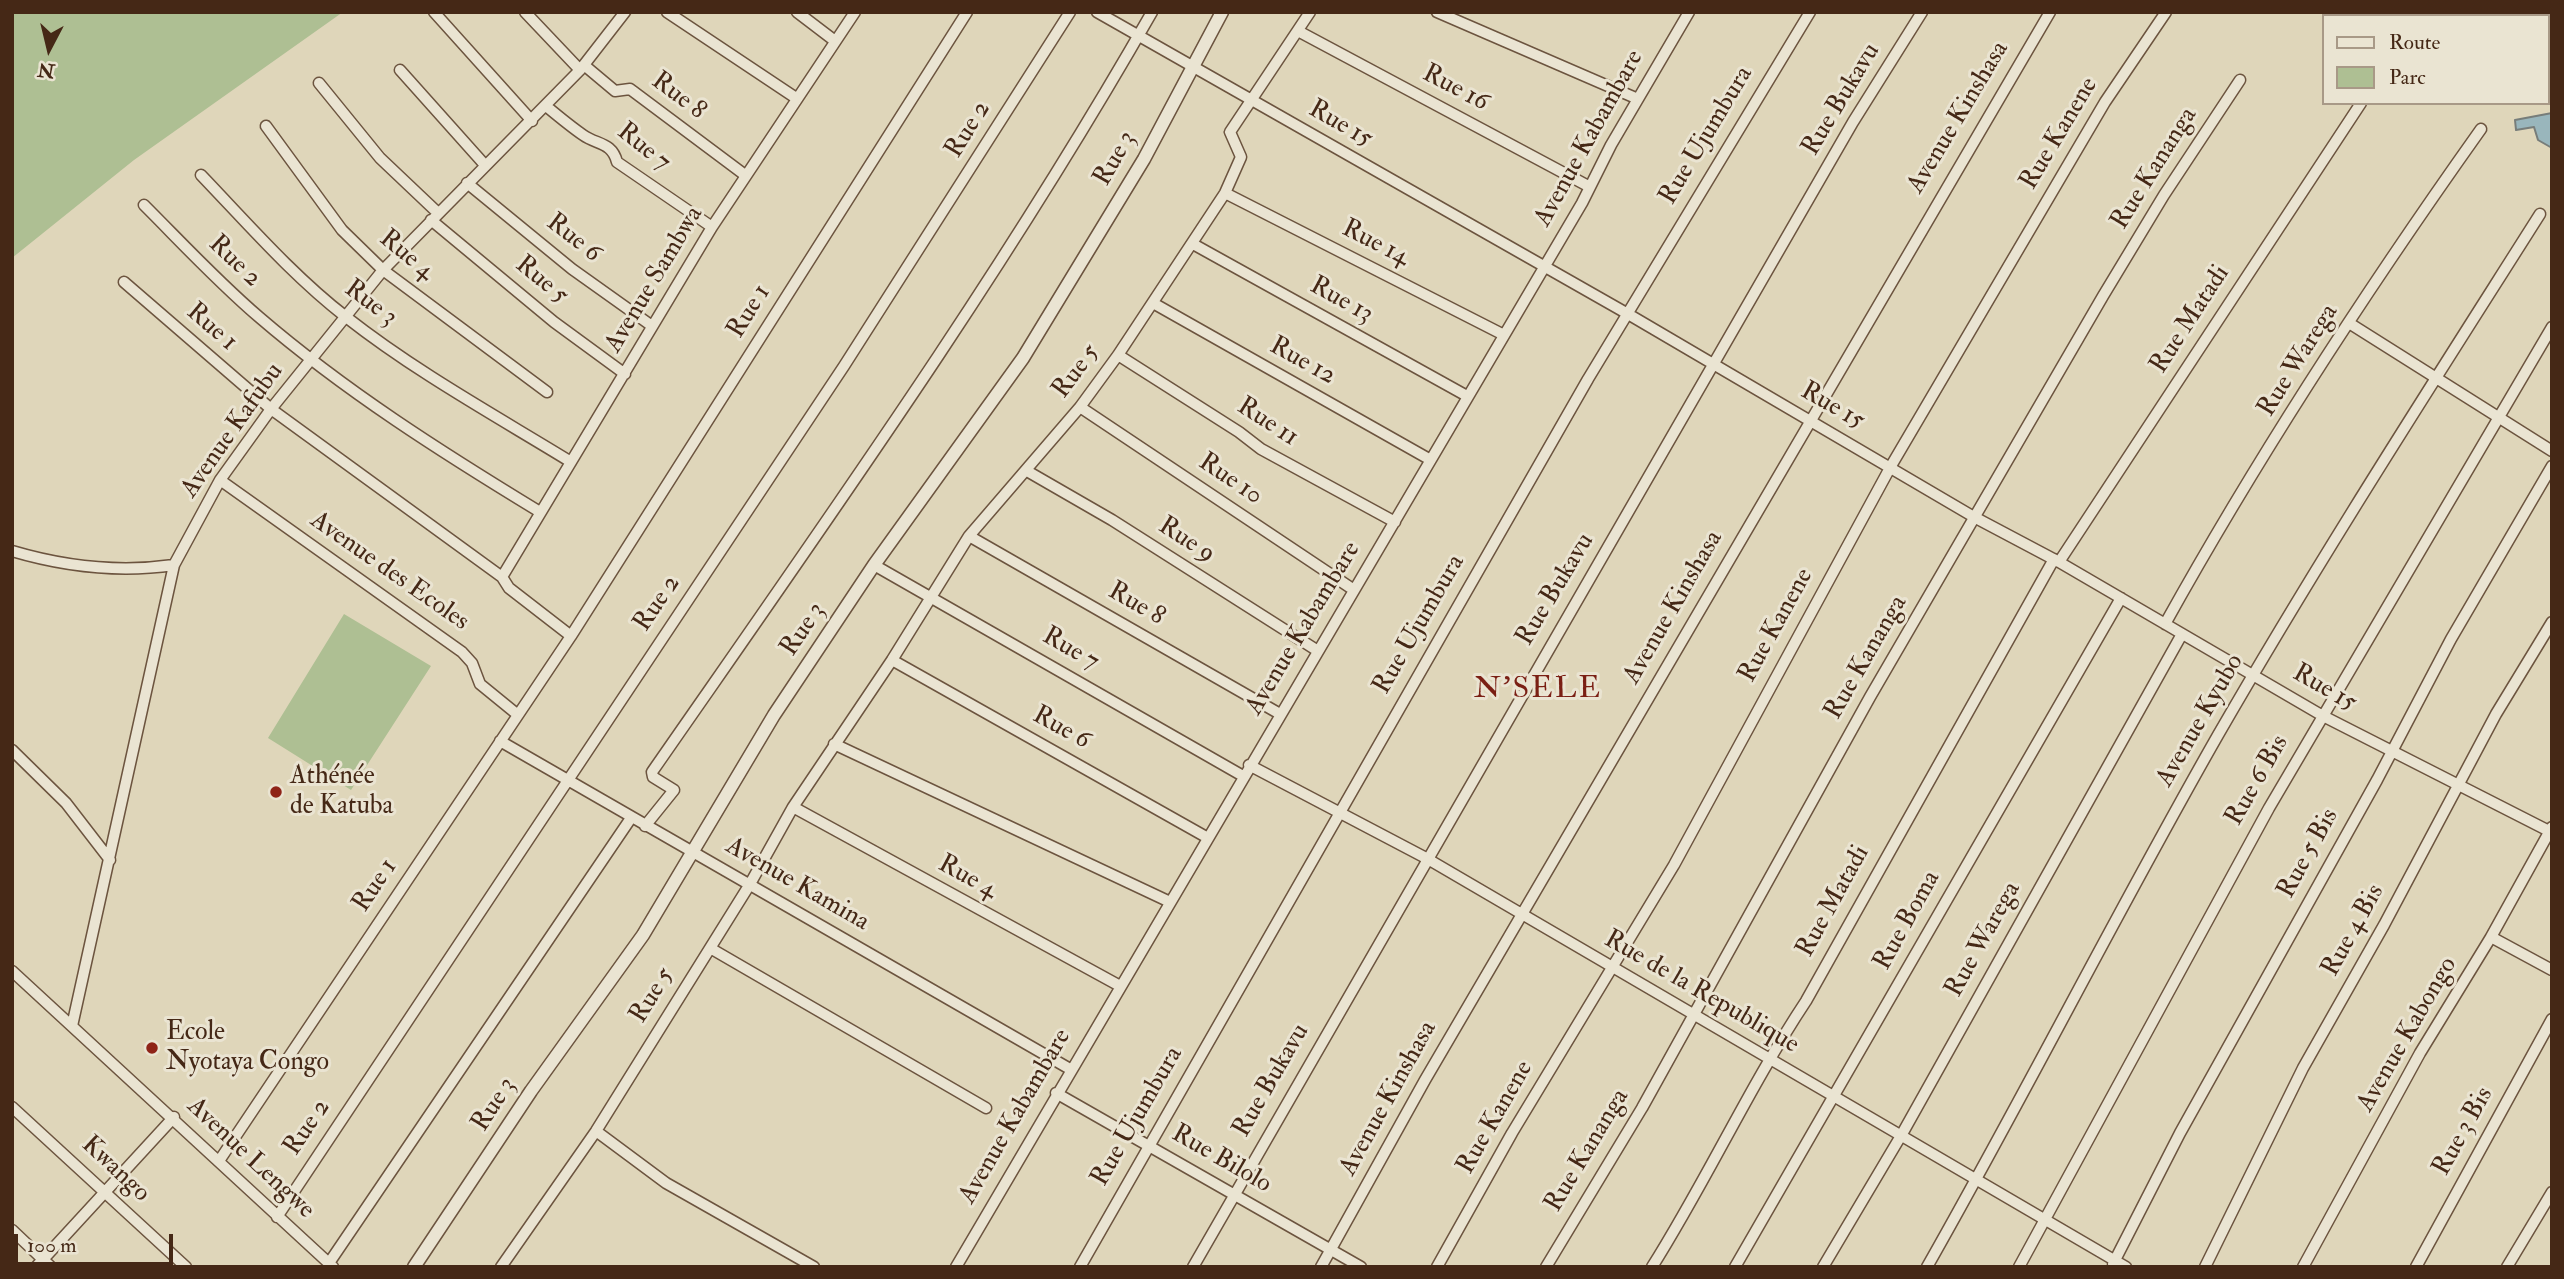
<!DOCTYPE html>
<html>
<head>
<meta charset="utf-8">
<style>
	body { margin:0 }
	#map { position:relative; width:2564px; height:1279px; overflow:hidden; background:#dfd6ba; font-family:"IM FELL Double Pica",serif }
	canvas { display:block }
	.frame { position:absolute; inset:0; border:14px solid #452816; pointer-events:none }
	.legend { position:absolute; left:2322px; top:14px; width:228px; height:91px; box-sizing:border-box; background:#eae4d2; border:2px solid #a89987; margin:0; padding:9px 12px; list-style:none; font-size:21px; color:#452816 }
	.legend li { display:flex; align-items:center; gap:14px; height:35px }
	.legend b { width:35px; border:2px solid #a89987 }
	.north { position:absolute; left:14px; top:14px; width:70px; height:70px; -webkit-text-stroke:5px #eae4d2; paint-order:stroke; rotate:187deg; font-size:19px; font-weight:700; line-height:28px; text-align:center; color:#452816 }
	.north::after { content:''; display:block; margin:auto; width:24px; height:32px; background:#452816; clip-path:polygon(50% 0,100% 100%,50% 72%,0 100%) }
	.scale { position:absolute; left:14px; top:1234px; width:159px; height:32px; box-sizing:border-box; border:4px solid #452816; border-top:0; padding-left:9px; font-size:21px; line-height:24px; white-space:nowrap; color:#452816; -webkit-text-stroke:5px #eae4d2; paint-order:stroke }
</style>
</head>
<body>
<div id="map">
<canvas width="2564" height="1279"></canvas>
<div class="frame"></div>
<ul class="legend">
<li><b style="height:9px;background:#eae4d2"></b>Route</li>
<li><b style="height:19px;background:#aebf93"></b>Parc</li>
</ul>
<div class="north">N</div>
<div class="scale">100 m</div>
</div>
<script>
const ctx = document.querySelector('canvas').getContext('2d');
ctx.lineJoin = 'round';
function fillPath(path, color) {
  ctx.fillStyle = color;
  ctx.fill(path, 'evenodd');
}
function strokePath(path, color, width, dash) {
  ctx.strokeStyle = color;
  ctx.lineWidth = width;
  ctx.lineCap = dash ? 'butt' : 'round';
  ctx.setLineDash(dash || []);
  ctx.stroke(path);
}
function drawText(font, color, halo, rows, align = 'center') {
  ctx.font = font + ' "IM FELL Double Pica",serif';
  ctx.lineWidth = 6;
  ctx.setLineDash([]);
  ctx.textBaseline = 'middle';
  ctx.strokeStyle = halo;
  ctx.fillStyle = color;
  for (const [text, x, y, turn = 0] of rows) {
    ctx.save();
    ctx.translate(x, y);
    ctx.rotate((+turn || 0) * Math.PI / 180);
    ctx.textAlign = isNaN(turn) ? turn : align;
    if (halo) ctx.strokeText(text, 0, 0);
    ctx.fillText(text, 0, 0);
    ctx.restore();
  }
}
fillPath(new Path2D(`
	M 12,12 L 343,12 L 134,160 L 12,258 Z
	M 344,614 L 431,666 L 351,790 L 268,738 Z`), '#aebf93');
const water = new Path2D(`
	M 2552,113 L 2552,148 L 2538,140 L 2534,127 L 2516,130 L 2515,120 Z`);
fillPath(water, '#99b6bc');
strokePath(water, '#777d7a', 2);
const minor = new Path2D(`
	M 434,12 L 532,121
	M 525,12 L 580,70
	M 667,12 L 796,98
	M 797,12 L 835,41
	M 1097,12 L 1628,314 L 1974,517 L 2059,562 L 2323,716 L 2549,831
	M 1437,12 L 1638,99
	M 1298,31 L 1590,187
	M 584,65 L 615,91 L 630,89 L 745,175
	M 400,70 L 484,164
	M 319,83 L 380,158 L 438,213
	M 546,106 C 558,116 570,126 583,135 C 597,145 612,142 617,162 L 712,227
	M 266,126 L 342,230 L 383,270 L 547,392
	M 201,175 C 247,223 293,276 346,317 C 416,372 496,416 571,462
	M 467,183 L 572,269 L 652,326
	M 1225,193 L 1504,335
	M 144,205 C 182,243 218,282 259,317 C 345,391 443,453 540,512
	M 431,220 L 554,322 L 625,374
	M 1193,244 L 1467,396
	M 124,282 L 271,409 L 502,577 L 509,588 L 571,636
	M 1153,303 L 1429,459
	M 2349,323 L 2552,451
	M 1118,355 L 1239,432 L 1261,449 L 1395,522
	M 1080,407 L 1354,590
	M 1027,471 L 1112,520 L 1318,651
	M 220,480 L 462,652 L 472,663 L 480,684 L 518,715
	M 969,536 L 1280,714
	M 12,551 C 66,567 118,573 174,565
	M 2059,562 L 2361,103
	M 874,565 L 1243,776
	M 502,577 L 712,227 L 855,12
	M 2165,624 C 2260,453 2368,288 2481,129
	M 892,660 L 1208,838
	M 500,741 L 1070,1069
	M 834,744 L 1170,902
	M 12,750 L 66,803 L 110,860
	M 1249,765 L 1426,858 L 2126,1267
	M 793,807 L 1120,986
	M 645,826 L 674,790 L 653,777 L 652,772 C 825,523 1002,275 1152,12
	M 2491,937 L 2552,970
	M 710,948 L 986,1108
	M 12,971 L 333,1267
	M 72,1026 L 174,565 L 220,480 L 271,409 L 383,270 L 580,70 L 625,12
	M 1056,1093 L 1361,1267
	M 12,1107 L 186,1267
	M 596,1131 L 666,1183 L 814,1267
	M 219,1161 L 571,636 L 967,12
	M 277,1217 L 844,366 L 1070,12
	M 12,1230 L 51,1267
	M 329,1263 L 631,818
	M 2113,1264 L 2180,1133 L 2377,780 L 2451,639 L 2552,466
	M 36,1267 L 174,1117
	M 501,1267 L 596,1131 L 750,884 L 793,807 L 892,660 L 969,536 L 1080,407 L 1118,355 L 1225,193 L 1241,157 L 1230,132 L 1310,12
	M 956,1267 L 1582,203 L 1611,145 L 1689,12
	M 1080,1267 L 1588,379 L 1810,12
	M 1193,1267 L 1853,122 L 1922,12
	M 1321,1267 L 1425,1080 L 2050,12
	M 1437,1267 L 1512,1133 L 1674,865 L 1891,466 L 2105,102 L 2166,12
	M 1546,1267 L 1642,1108 L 1870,697 L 2103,296 L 2164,195 L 2240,80
	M 1652,1267 C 1707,1180 1749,1087 1806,1001 L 2054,559
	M 1735,1267 L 2121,598
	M 1823,1267 L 1902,1134 L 2182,634
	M 1927,1267 C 2027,1091 2118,910 2218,735 C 2320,558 2431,386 2540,214
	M 2019,1267 L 2269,808 L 2552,327
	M 2205,1267 L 2303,1068 L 2384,925 L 2496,714 L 2552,622
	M 2303,1267 L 2420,1053 L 2491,937 L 2552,827
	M 2416,1267 L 2552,1019
	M 2507,1267 L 2552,1192`);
const tertiary = new Path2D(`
	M 414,1267 L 531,1091 L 643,935 L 774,715 L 874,565 L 1023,358 L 1144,159 L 1222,12`);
strokePath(minor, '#6c543f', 13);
strokePath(tertiary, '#6c543f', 15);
strokePath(minor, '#eae4d2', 10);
strokePath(tertiary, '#eae4d2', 12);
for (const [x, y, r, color] of [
	[276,792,7,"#8f2418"],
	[152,1048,7,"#8f2418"]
]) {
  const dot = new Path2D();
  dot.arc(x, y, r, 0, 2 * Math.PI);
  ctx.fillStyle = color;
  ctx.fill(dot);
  strokePath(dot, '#eae4d2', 2.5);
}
drawText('26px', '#452816', '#eae4d2', [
	["Rue 16",1455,89,28],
	["Rue 8",678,97,37],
	["Rue Bukavu",1842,100,-59],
	["Avenue Kinshasa",1959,118,-59],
	["Rue 15",1340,125,30],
	["Rue 2",969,130,-58],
	["Rue Kanene",2060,134,-59],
	["Rue Ujumbura",1707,136,-59],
	["Avenue Kabambare",1590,139,-61],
	["Rue 7",643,148,39],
	["Rue 3",1116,159,-60],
	["Rue Kananga",2155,169,-58],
	["Rue 6",573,239,38],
	["Rue 14",1375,244,27],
	["Rue 4",406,256,40],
	["Rue 2",234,262,44],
	["Avenue Sambwa",655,280,-59],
	["Rue 5",541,281,40],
	["Rue 13",1341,301,29],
	["Rue 3",370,304,37],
	["Rue 1",750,312,-58],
	["Rue Matadi",2191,320,-57],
	["Rue 1",211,328,41],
	["Rue Warega",2299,361,-58],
	["Rue 12",1302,362,29],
	["Rue 5",1077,372,-53],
	["Rue 15",1832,407,30],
	["Rue 11",1267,423,33],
	["Avenue Kafubu",233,431,-55],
	["Rue 10",1230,480,34],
	["Rue 9",1186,541,33],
	["Avenue des Ecoles",389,572,35],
	["Rue Bukavu",1556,590,-59],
	["Rue 2",658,604,-56],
	["Rue 8",1136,605,30],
	["Avenue Kinshasa",1674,608,-60],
	["Rue Ujumbura",1420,625,-60],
	["Rue Kanene",1777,626,-61],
	["Avenue Kabambare",1304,629,-59],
	["Rue 3",804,630,-56],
	["Rue 7",1070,650,30],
	["Rue Kananga",1867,658,-60],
	["Rue 15",2324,689,30],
	["Avenue Kyubo",2201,721,-60],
	["Rue 6",1061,729,29],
	["Rue 6 Bis",2258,781,-60],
	["Rue 5 Bis",2309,854,-61],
	["Rue 4",967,878,29],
	["Avenue Kamina",797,885,30],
	["Rue 1",376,886,-56],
	["Rue Matadi",1834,902,-61],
	["Rue Boma",1908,921,-61],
	["Rue 4 Bis",2354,931,-61],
	["Rue Warega",1984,940,-61],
	["Rue de la Republique",1701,993,30],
	["Rue 5",653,996,-58],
	["Avenue Kabongo",2408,1035,-60],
	["Rue Bukavu",1272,1081,-60],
	["Avenue Kinshasa",1389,1099,-61],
	["Rue 3",495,1105,-57],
	["Avenue Kabambare",1016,1117,-60],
	["Rue Ujumbura",1138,1117,-60],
	["Rue Kanene",1496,1118,-60],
	["Rue 2",308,1128,-56],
	["Rue 3 Bis",2464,1132,-61],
	["Rue Kananga",1588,1151,-59],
	["Avenue Lengwe",250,1159,43],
	["Rue Bilolo",1221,1160,30],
	["Kwango",115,1170,43]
]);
drawText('26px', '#452816', '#eae4d2', [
	["Athénée",290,777],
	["de Katuba",290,807],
	["Ecole",166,1033],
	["Nyotaya Congo",166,1063]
], 'left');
ctx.letterSpacing = '2px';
drawText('30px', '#7a1f14', '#eae4d2', [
	["N'SELE",1538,691]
]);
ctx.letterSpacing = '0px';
</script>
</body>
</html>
